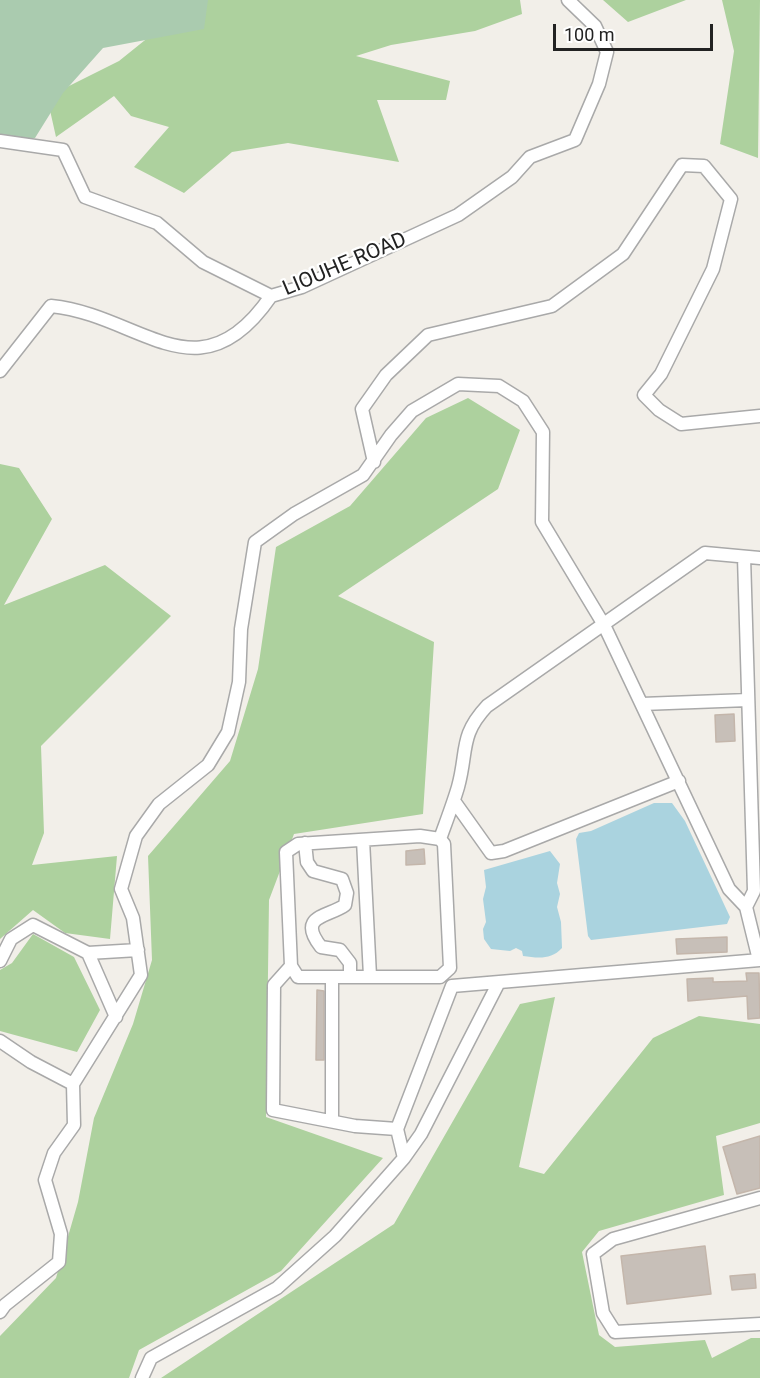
<!DOCTYPE html>
<html>
<head>
<meta charset="utf-8">
<style>
	body { margin:0 }
	#map { position:relative; width:760px; height:1378px; overflow:hidden; background:#f2efe9; font-family:Roboto,sans-serif }
	canvas { display:block }
	.scale { position:absolute; left:553px; top:24px; width:160px; height:27px; box-sizing:border-box; border:3px solid #222; border-top:0; padding-left:8px; font-size:18px; line-height:21px; white-space:nowrap; color:#222; -webkit-text-stroke:4px #fff; paint-order:stroke }
</style>
</head>
<body>
<div id="map">
<canvas width="760" height="1378"></canvas>
<div class="scale">100 m</div>
</div>
<script>
const ctx = document.querySelector('canvas').getContext('2d');
ctx.lineJoin = 'round';
function fillPath(path, color) {
  ctx.fillStyle = color;
  ctx.fill(path, 'evenodd');
}
function strokePath(path, color, width, dash) {
  ctx.strokeStyle = color;
  ctx.lineWidth = width;
  ctx.lineCap = dash ? 'butt' : 'round';
  ctx.setLineDash(dash || []);
  ctx.stroke(path);
}
function drawText(font, color, halo, rows, align = 'center') {
  ctx.font = font + ' Roboto,sans-serif';
  ctx.lineWidth = 4.5;
  ctx.setLineDash([]);
  ctx.textBaseline = 'middle';
  ctx.strokeStyle = halo;
  ctx.fillStyle = color;
  for (const [text, x, y, turn = 0] of rows) {
    ctx.save();
    ctx.translate(x, y);
    ctx.rotate((+turn || 0) * Math.PI / 180);
    ctx.textAlign = isNaN(turn) ? turn : align;
    if (halo) ctx.strokeText(text, 0, 0);
    ctx.fillText(text, 0, 0);
    ctx.restore();
  }
}
fillPath(new Path2D(`
	M 134,0 L 520,0 L 522,14 L 475,31 L 391,45 L 356,56 L 450,81 L 446,100 L 377,100 L 399,162 L 288,143 L 232,152 L 184,193 L 134,167 L 169,127 L 131,116 L 114,96 L 56,137 L 47,97 L 119,61 L 170,20 Z
	M 603,0 L 686,0 L 628,22 Z
	M 722,0 L 760,0 L 758,158 L 720,144 L 734,51 Z
	M 468,398 L 520,430 L 498,489 L 338,596 L 434,642 L 423,814 L 294,834 L 269,900 L 266,1117 L 383,1158 L 281,1271 L 139,1350 L 129,1378 L 0,1378 L 0,1336 L 56,1278 L 78,1202 L 94,1118 L 133,1024 L 152,960 L 148,856 L 230,761 L 258,669 L 276,547 L 350,506 L 426,418 Z
	M 0,464 L 19,468 L 52,519 L 4,605 L 105,565 L 171,616 L 41,746 L 44,833 L 32,865 L 117,856 L 110,939 L 65,933 L 33,910 L 0,939 Z
	M 33,934 L 74,957 L 100,1010 L 77,1052 L 0,1031 L 0,970 L 12,963 Z
	M 555,997 L 519,1167 L 544,1174 L 653,1038 L 699,1016 L 760,1024 L 760,1123 L 716,1136 L 724,1195 L 599,1231 L 582,1252 L 599,1335 L 615,1347 L 705,1340 L 712,1358 L 751,1338 L 760,1338 L 760,1378 L 161,1378 L 394,1224 L 520,1004 Z`), '#add19e');
fillPath(new Path2D(`
	M 0,0 L 208,0 L 204,29 L 103,48 L 63,93 L 35,138 L 4,143 L 0,141 Z`), '#aacbaf');
fillPath(new Path2D(`
	M 654,803 L 672,803 L 685,821 L 730,917 L 727,924 L 591,940 L 588,936 L 576,839 L 579,833 L 591,831 Z
	M 550,851 L 560,864 L 557,883 L 560,894 L 557,907 L 561,922 L 562,948 C 551,960 538,958 523,956 L 522,951 L 516,948 L 510,951 L 491,949 L 484,939 L 483,929 L 486,922 L 483,899 L 486,887 L 484,870 Z`), '#aad3df');
const building = new Path2D(`
	M 734,714 L 735,741 L 716,742 L 715,715 Z
	M 424,849 L 425,864 L 406,865 L 406,851 Z
	M 727,937 L 727,952 L 677,954 L 676,939 Z
	M 746,973 L 759,973 L 760,1018 L 748,1019 L 747,996 L 688,1001 L 687,979 L 713,978 L 713,982 L 747,981 Z
	M 317,990 L 324,991 L 324,1060 L 316,1060 Z
	M 760,1136 L 760,1188 L 737,1194 L 723,1147 Z
	M 705,1246 L 711,1294 L 627,1304 L 621,1256 Z
	M 755,1274 L 756,1288 L 732,1290 L 730,1276 Z`);
fillPath(building, '#c7bfb8');
strokePath(building, '#c4b6ab', 1.5);
const minor = new Path2D(`
	M 0,141 L 63,150 L 85,197 L 157,223 L 203,262 L 271,296 L 302,287 L 458,215 L 512,177 L 530,157 L 575,140 L 599,84 L 607,52 L 595,26 L 568,0
	M 0,371 L 51,306 C 141,315 199,401 271,296
	M 374,462 L 362,409 L 386,375 L 428,335 L 552,306 L 623,254 L 682,165 L 704,166 L 731,199 L 713,269 L 661,374 L 644,395 L 659,410 L 681,424 L 760,416
	M 744,557 L 754,891 L 746,907
	M 642,704 L 748,700
	M 454,801 L 491,853 L 504,851 L 679,781
	M 440,839 L 444,844 L 450,968 L 440,977 L 298,977 L 291,966 L 286,852 L 298,844 L 420,836 L 440,839 C 446,822 453,804 458,787 C 468,751 459,736 487,706 L 705,553 L 760,558
	M 363,840 L 370,976
	M 305,843 L 307,862 L 313,871 L 342,879 L 347,893 L 345,905 C 329,917 296,915 321,947 L 340,950 L 350,963 L 350,977
	M 88,953 L 116,1017
	M 0,961 L 11,939 L 33,925 L 88,953 L 138,950
	M 291,966 L 274,985 L 273,1110 L 355,1126 L 397,1129
	M 332,977 L 332,1119
	M 0,1041 L 31,1062 L 73,1084
	M 404,1158 L 421,1134 L 499,982
	M 760,1198 L 613,1239 L 593,1254 L 603,1313 L 615,1332 L 760,1324
	M 0,1312 L 5,1305 L 59,1262 L 61,1234 L 45,1180 L 54,1153 L 74,1125 L 73,1084 L 141,975 L 133,918 L 121,889 L 136,836 L 159,804 L 208,765 L 228,732 L 239,682 L 241,629 L 255,542 L 294,514 L 363,475 L 391,435 L 412,411 L 458,384 L 499,386 L 523,401 L 543,432 L 542,522 L 604,625 L 729,889 L 746,907 L 759,960
	M 142,1378 L 151,1358 L 277,1288 L 335,1236 L 404,1158 L 397,1129 L 452,986 L 760,960`);
strokePath(minor, '#a9a9a9', 15);
strokePath(minor, '#fff', 12);
drawText('21px', '#222', '#fff', [
	["LIOUHE ROAD",345,265,-23]
]);
</script>
</body>
</html>
